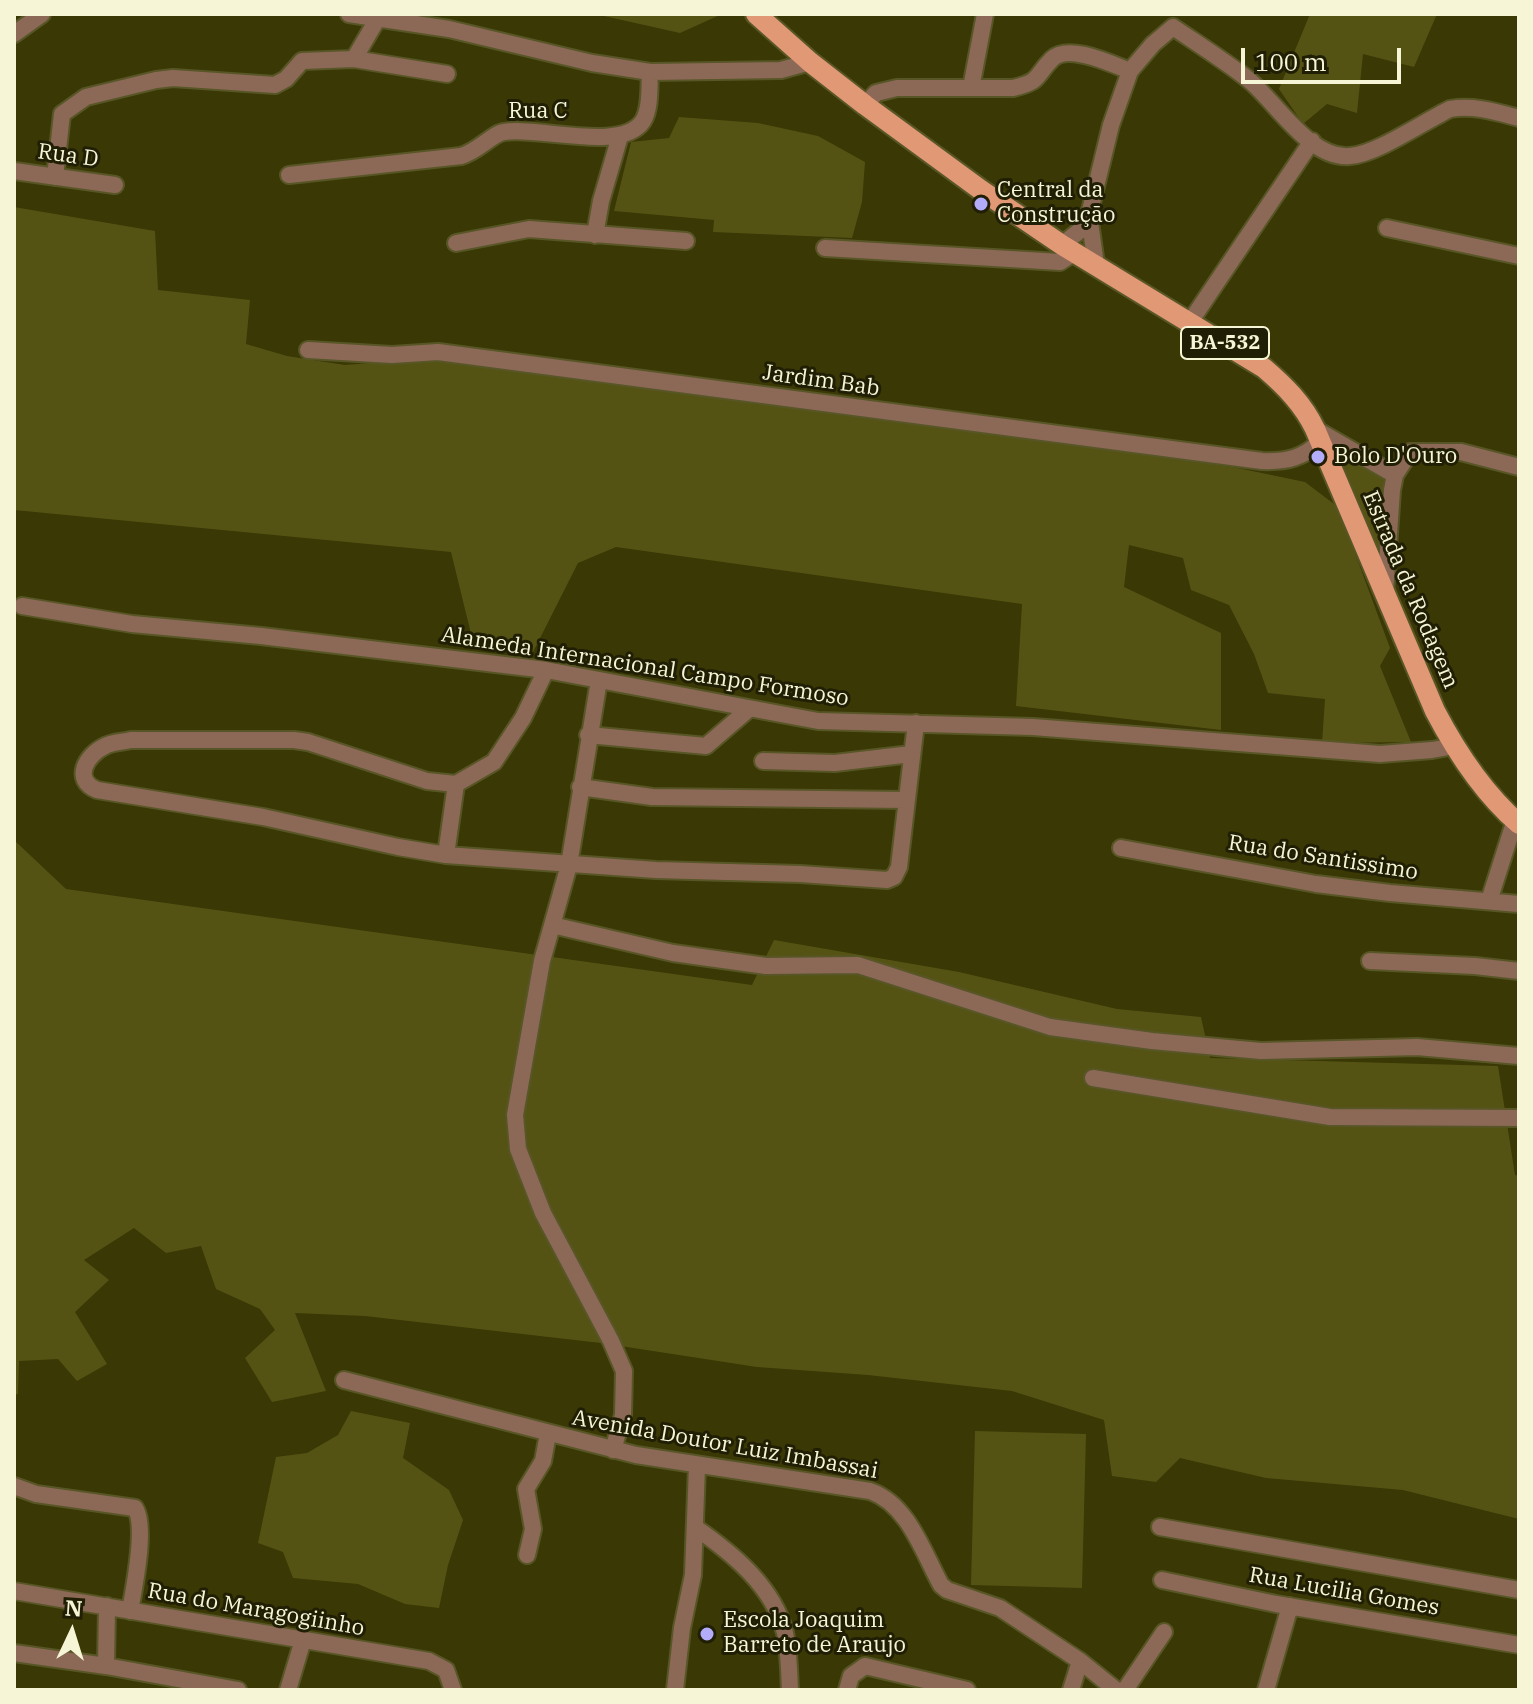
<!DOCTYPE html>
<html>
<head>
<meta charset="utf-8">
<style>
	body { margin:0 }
	#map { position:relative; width:1533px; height:1704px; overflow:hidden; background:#3a3804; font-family:"IBM Plex Serif",serif }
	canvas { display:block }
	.frame { position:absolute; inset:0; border:16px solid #f6f6d6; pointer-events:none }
	.north { position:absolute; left:32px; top:1592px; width:80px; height:80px; -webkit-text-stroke:6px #201f05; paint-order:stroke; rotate:4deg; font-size:22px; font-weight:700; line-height:32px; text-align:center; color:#f6f6d6 }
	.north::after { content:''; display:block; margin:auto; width:28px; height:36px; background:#f6f6d6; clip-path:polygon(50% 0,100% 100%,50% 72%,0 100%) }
	.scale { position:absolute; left:1241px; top:48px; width:160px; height:36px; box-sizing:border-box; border:4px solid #f6f6d6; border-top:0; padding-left:10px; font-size:24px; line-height:28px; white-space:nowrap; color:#f6f6d6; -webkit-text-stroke:6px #201f05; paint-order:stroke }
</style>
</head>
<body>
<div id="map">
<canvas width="1533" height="1704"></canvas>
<div class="frame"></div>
<div class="north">N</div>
<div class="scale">100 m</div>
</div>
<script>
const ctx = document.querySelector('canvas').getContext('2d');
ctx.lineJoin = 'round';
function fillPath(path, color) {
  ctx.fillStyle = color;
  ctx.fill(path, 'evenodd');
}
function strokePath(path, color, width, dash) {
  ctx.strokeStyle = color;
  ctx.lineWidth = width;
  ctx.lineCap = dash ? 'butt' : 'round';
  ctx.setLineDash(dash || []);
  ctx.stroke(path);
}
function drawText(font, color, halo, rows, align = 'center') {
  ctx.font = font + ' "IBM Plex Serif",serif';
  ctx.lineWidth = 6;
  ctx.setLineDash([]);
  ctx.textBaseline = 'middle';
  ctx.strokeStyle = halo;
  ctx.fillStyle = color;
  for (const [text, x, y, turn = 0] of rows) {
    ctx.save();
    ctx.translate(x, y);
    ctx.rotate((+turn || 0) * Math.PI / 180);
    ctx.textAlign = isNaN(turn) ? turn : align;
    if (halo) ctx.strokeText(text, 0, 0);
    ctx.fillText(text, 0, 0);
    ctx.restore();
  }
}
fillPath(new Path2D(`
	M 595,14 L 722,14 L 680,33 Z
	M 1310,14 L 1437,14 L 1414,67 L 1363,54 L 1357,113 L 1327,104 L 1303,124 L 1279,89 Z
	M 679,117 L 758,123 L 818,136 L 865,162 L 862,202 L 852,238 L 713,232 L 714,220 L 614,211 L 631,142 L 669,138 Z
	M 14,207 L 155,231 L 158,290 L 250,300 L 246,344 L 287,356 L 345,365 L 433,358 L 1233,467 L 1305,482 L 1338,507 L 1390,648 L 1380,666 L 1411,742 L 1322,743 L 1325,699 L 1268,693 L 1254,654 L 1229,605 L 1191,590 L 1183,558 L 1129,545 L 1124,587 L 1221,633 L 1221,730 L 1016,706 L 1022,604 L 616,547 L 578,563 L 532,654 L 475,650 L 451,552 L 14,510 Z
	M 1347,454 L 1389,474 L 1389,518 L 1378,563 L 1335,456 Z
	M 14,840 L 66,889 L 752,985 L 774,940 L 959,972 L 1117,1009 L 1201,1017 L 1210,1058 L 1498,1066 L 1515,1175 L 1519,1176 L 1519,1519 L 1403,1490 L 1266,1478 L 1180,1458 L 1156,1482 L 1112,1476 L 1104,1420 L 1012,1391 L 868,1375 L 757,1367 L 601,1343 L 365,1316 L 295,1313 L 326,1391 L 272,1402 L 245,1358 L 275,1330 L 260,1309 L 216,1289 L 201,1246 L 166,1253 L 134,1228 L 84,1260 L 109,1280 L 75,1312 L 107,1364 L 77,1381 L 58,1359 L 19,1361 L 18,1394 L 14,1395 Z
	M 351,1411 L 410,1423 L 403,1458 L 449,1490 L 463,1520 L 448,1565 L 439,1608 L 405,1604 L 358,1584 L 293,1578 L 283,1552 L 258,1543 L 276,1457 L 307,1453 L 338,1435 Z
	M 975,1431 L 1086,1434 L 1082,1588 L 971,1585 Z`), '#555314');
const minor = new Path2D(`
	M 349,14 L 449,29 L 592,63 L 650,72 L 781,70 L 810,62
	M 1173,27 C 1198,44 1225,61 1249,80 C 1276,102 1310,160 1350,156 C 1377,154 1423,122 1450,109 C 1474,105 1496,112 1519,118
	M 14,34 L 42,14
	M 354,59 L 447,74
	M 971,88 L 985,14
	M 865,105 L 876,93 L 897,88 L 1013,88 C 1042,81 1034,77 1052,59 C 1068,43 1112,64 1130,71
	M 14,171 L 115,185
	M 289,175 L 461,156 C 479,151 493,133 504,132 C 539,126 622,153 643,121 C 651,108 649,86 650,72
	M 55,177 L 62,114 L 86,97 L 156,80 L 173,78 L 275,85 L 286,79 L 302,61 L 354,59 L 378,18
	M 1387,228 L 1519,256
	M 595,235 L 601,201 L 620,136
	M 456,243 L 529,229 L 686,241
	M 1062,245 L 1089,223
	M 825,248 L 1060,262 L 1075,252
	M 1096,265 L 1089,215 L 1111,125 L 1130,71 L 1153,44 L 1173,27
	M 1190,322 L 1312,141
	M 308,350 L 392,355 L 438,352 L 1262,461 C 1287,462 1303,458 1321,441
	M 1315,429 L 1395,475
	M 1385,593 L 1392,490 L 1395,475 L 1410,452 L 1461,452 L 1519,467
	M 22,606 L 132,624 L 261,636 L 546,670 L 818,721 L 1033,727 L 1380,754 L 1432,750 L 1454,746
	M 546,670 L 523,718 L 494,762 L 456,784 L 427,781 L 308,742 L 294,740 L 131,740 C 123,742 112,742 105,746 C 86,755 72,780 97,790 L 263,817 L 398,847 L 446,855 L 656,870 L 800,874 L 887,880 L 894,877 L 899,867 L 916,723
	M 599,680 L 569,865 L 542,961 L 515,1115 L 518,1149 L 543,1213 L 611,1341 L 624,1371 L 623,1415 L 613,1450
	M 588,735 L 706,746 L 749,709
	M 763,761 L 835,763 L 911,754
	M 580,787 L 652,797 L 907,800
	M 1121,848 L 1316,884 L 1390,893 L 1519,904
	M 446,855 L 456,784
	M 1489,901 L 1515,820
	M 552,925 L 673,953 L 766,966 L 858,965 L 1050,1027 L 1152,1041 L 1261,1051 L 1417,1047 L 1519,1056
	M 1370,961 L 1475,966 L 1519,971
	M 1093,1078 L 1330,1117 L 1519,1118
	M 344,1380 L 636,1455 L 870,1491 C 908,1504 923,1552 941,1585 L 947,1590 L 1000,1608 L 1080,1661 L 1116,1690
	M 14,1486 L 36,1494 L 135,1508 C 147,1526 134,1588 130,1611
	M 1160,1527 L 1519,1590
	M 696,1528 C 732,1553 774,1587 785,1633 C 789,1651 789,1671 790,1690
	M 527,1555 L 533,1529 L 526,1489 L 543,1461 L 548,1434
	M 1162,1580 L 1276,1604 L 1519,1645
	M 14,1591 L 429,1661 L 446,1670 L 453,1690
	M 14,1653 L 106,1666 L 238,1690
	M 106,1666 L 107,1606
	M 288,1690 L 303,1640
	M 675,1690 L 682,1628 L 693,1575 L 697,1466
	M 847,1690 L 851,1676 L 865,1666 L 967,1690
	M 1071,1690 L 1080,1661
	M 1125,1690 L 1164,1632
	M 1266,1690 L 1290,1606`);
const major = new Path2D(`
	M 756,14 L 810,62 L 865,105 L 981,190 L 1062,245 L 1264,368 C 1285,386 1303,404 1315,429 L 1435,711 C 1457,753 1483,793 1519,824`);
strokePath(minor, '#585626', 20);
strokePath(major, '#585626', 24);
strokePath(minor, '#8c6957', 16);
strokePath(major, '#e19874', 20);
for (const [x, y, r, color] of [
	[981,204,8,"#b3adf9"],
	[1318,457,8,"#b3adf9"],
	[707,1634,8,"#b3adf9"]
]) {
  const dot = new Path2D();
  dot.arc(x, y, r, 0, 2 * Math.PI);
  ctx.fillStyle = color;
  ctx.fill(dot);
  strokePath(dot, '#201f05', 3);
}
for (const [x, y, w] of [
	[1225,343,88]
]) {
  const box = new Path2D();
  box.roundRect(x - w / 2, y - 16, w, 32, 6);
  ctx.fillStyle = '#201f05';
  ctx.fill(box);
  strokePath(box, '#f6f6d6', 2);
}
drawText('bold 20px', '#f6f6d6', null, [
	["BA-532",1225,343]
]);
drawText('22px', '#f6f6d6', '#201f05', [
	["Rua C",538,112],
	["Rua D",68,156,8],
	["Jardim Bab",821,381,8],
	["Estrada da Rodagem",1410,590,67],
	["Alameda Internacional Campo Formoso",645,667,9],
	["Rua do Santissimo",1323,858,9],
	["Avenida Doutor Luiz Imbassai",725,1445,10],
	["Rua Lucilia Gomes",1344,1592,10],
	["Rua do Maragogiinho",256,1610,10]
]);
drawText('22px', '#f6f6d6', '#201f05', [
	["Central da",997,191],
	["Construção",997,216],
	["Bolo D'Ouro",1334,457],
	["Escola Joaquim",723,1621],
	["Barreto de Araujo",723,1646]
], 'left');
</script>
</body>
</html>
